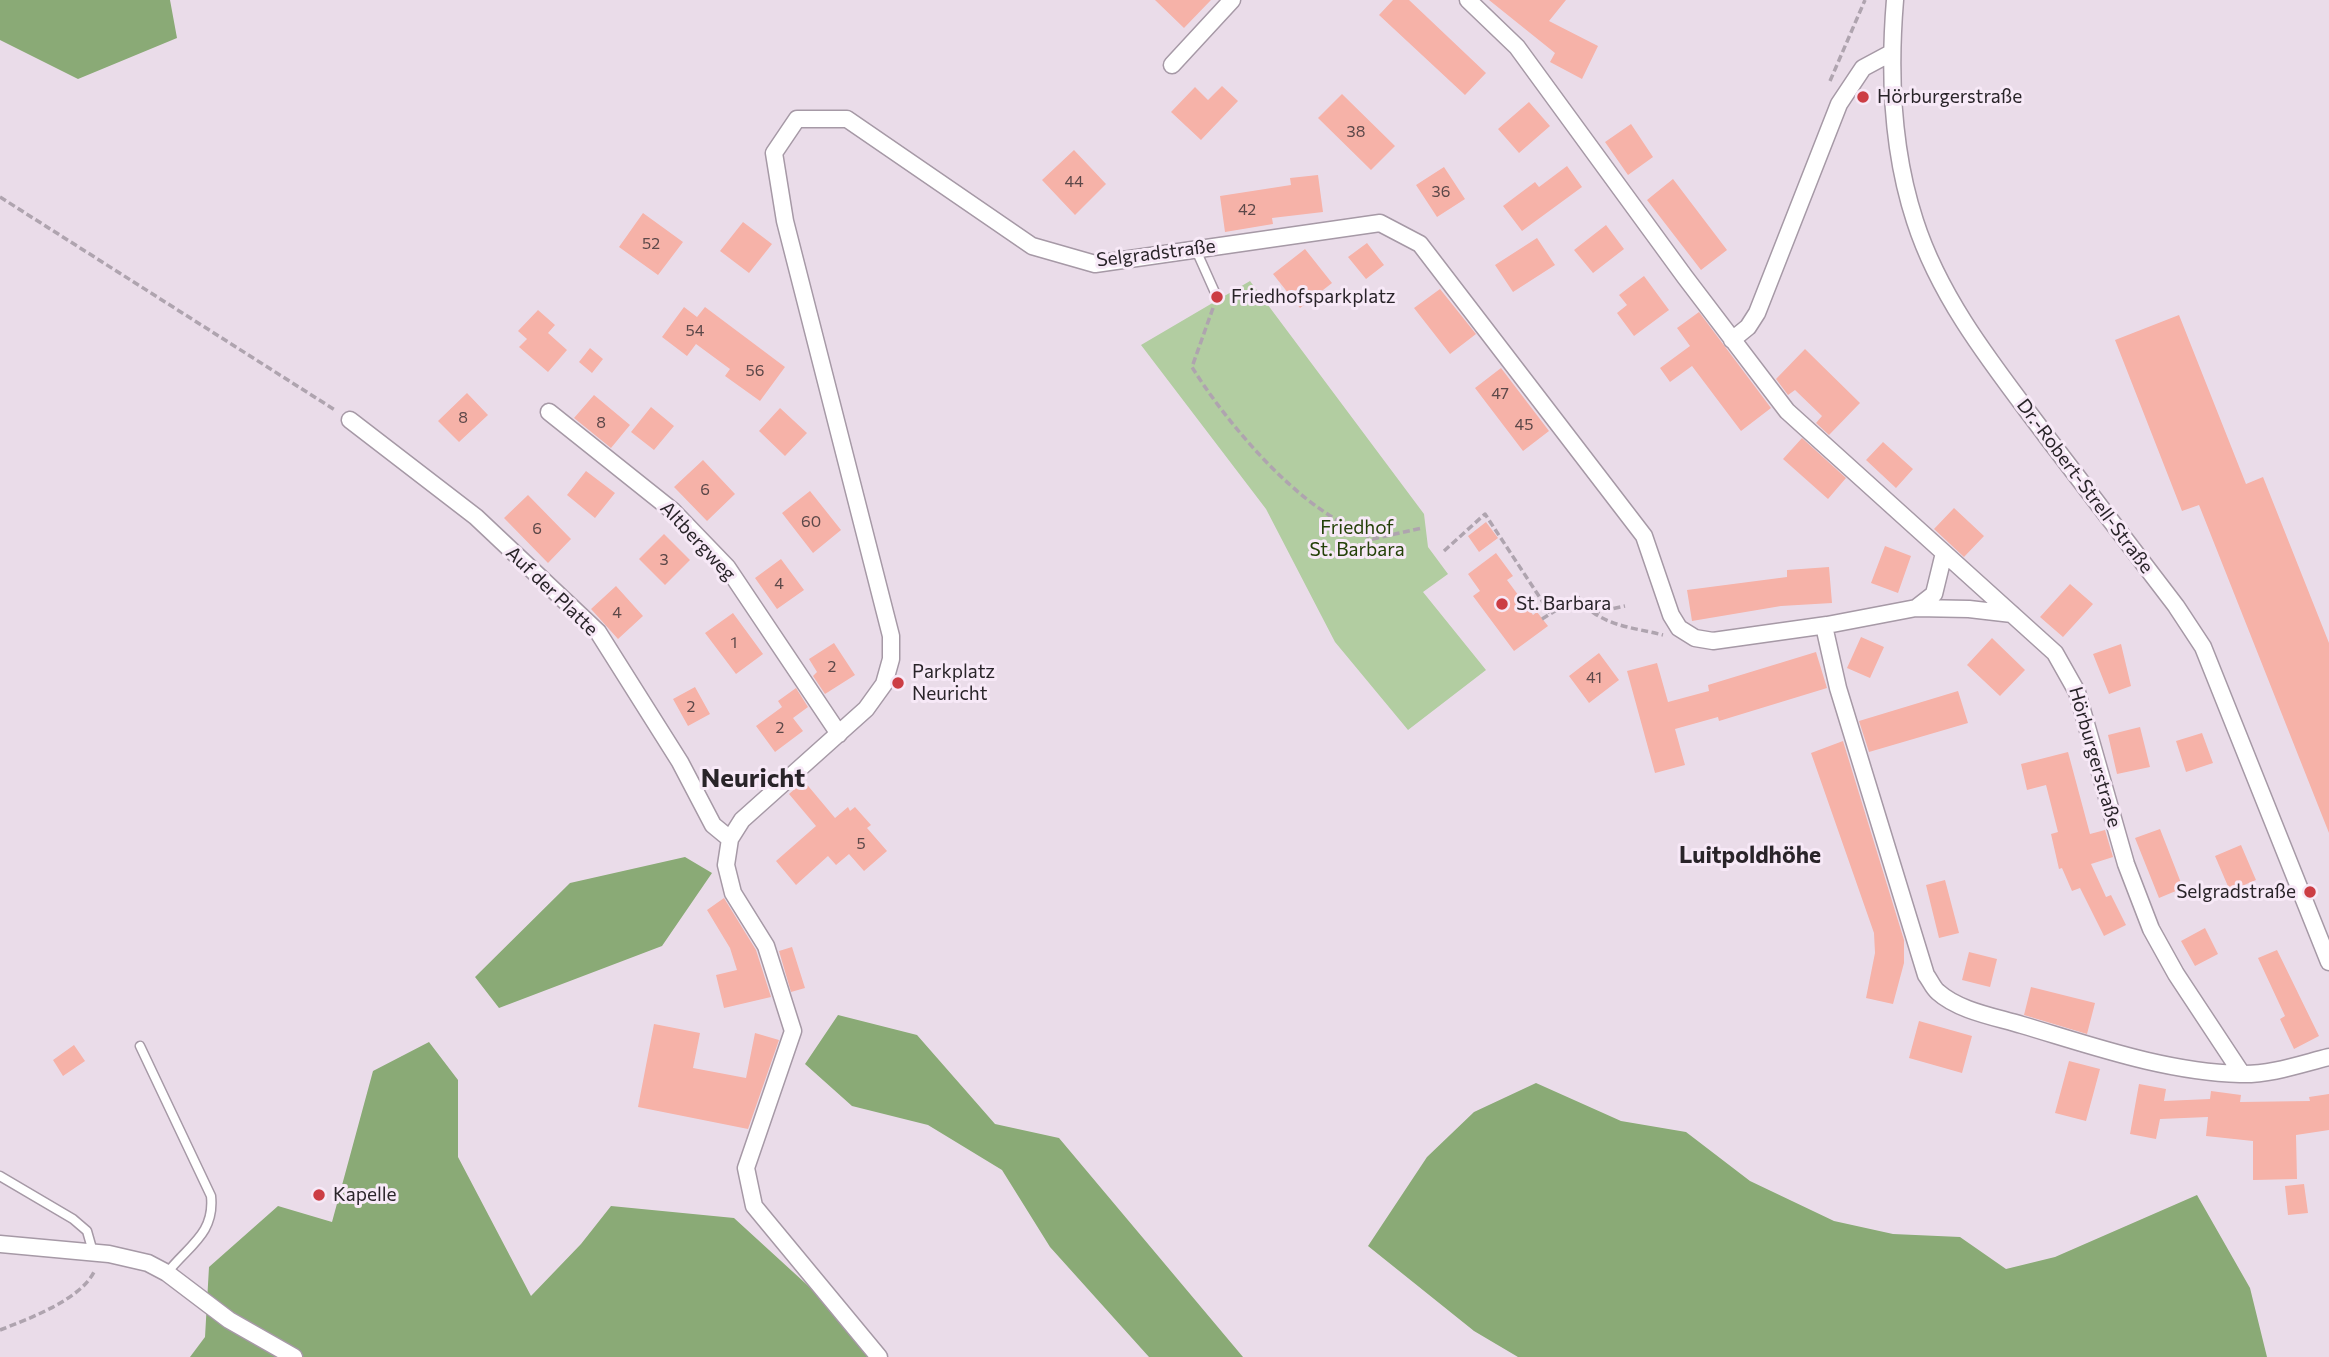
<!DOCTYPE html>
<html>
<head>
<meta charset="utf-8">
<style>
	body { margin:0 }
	canvas { display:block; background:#eadce9 }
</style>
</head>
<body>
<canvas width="2329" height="1357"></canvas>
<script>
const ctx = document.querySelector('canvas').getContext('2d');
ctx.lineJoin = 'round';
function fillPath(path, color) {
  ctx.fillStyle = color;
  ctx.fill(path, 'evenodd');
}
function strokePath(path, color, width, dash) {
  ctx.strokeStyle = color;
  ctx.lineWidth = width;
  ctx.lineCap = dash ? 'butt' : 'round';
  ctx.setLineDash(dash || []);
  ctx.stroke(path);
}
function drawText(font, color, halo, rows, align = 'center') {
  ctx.font = font + ' Commissioner,sans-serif';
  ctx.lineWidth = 6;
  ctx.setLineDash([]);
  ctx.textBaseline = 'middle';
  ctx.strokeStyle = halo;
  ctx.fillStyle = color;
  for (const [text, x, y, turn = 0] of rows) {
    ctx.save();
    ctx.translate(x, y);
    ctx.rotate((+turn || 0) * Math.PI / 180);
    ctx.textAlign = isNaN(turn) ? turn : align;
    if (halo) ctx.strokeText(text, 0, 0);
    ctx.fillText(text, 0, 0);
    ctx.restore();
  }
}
fillPath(new Path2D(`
	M 1250,281 L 1424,514 L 1428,547 L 1448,574 L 1423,592 L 1486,670 L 1408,730 L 1335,642 L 1266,509 L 1141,345 Z`), '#b2cda1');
fillPath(new Path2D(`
	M 0,0 L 170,0 L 177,38 L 78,79 L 0,40 Z
	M 685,857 L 712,873 L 662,946 L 499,1008 L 475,977 L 570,883 Z
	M 838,1015 L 917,1035 L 995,1124 L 1059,1138 L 1243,1357 L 1149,1357 L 1050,1247 L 1002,1170 L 928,1125 L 852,1106 L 805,1064 Z
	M 429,1042 L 458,1080 L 458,1157 L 531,1296 L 581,1244 L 611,1206 L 734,1218 L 886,1357 L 190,1357 L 205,1337 L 209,1267 L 278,1206 L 332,1222 L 373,1071 Z
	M 1536,1083 L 1621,1121 L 1686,1132 L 1750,1181 L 1834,1221 L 1893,1234 L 1960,1237 L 2006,1269 L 2055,1257 L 2197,1195 L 2250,1288 L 2267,1357 L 1518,1357 L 1474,1331 L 1368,1246 L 1427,1157 L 1474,1112 Z`), '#8aaa76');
fillPath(new Path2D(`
	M 1155,0 L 1211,0 L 1184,28 Z
	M 1393,0 L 1409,0 L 1486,73 L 1465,95 L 1379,15 Z
	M 1489,0 L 1566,0 L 1549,21 L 1598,46 L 1582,79 L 1550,62 L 1555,53 Z
	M 1222,86 L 1238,101 L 1201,140 L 1171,112 L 1195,87 L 1208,100 Z
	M 1342,94 L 1395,146 L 1371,170 L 1318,118 Z
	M 1529,102 L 1550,126 L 1519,153 L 1498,129 Z
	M 1631,124 L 1653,157 L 1628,175 L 1605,142 Z
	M 1074,150 L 1106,184 L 1075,215 L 1042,180 Z
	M 1567,166 L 1582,187 L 1522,231 L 1503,206 L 1535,182 L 1539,187 Z
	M 1444,167 L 1465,199 L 1437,217 L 1416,185 Z
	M 1318,175 L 1323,212 L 1272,218 L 1273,224 L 1225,232 L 1220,196 L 1291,185 L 1290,178 Z
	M 1673,179 L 1727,250 L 1701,270 L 1647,200 Z
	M 643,213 L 683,242 L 658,275 L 619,247 Z
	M 743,222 L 772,244 L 749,273 L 720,251 Z
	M 1606,225 L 1624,249 L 1593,273 L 1574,250 Z
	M 1537,238 L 1555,265 L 1513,292 L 1495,265 Z
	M 1367,243 L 1384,265 L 1366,279 L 1348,257 Z
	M 1305,249 L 1332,283 L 1300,308 L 1273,274 Z
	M 1644,276 L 1669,310 L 1634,336 L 1617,313 L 1627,305 L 1619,295 Z
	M 1440,289 L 1476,334 L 1450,354 L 1414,308 Z
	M 684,307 L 697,317 L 705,307 L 785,367 L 760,401 L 725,376 L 730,369 L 696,344 L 687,356 L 662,337 Z
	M 538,310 L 555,325 L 548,333 L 567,350 L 548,372 L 519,347 L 527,339 L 518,331 Z
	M 1699,312 L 1771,408 L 1741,431 L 1692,366 L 1670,382 L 1660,368 L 1690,346 L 1677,328 Z
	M 2179,315 L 2246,484 L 2263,477 L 2329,643 L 2329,833 L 2199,505 L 2182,511 L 2115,340 Z
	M 590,348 L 603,359 L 592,373 L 579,362 Z
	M 1805,349 L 1860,403 L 1829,435 L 1816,423 L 1822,416 L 1795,390 L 1788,395 L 1776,379 Z
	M 1501,368 L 1549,431 L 1523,451 L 1475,388 Z
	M 467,393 L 488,415 L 459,442 L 438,421 Z
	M 594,395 L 630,425 L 611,448 L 574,418 Z
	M 651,407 L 674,426 L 654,450 L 631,432 Z
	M 780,408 L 807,433 L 785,456 L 759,431 Z
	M 1802,438 L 1846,478 L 1828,499 L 1783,459 Z
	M 1883,442 L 1913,469 L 1896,488 L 1866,460 Z
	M 703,460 L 735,494 L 707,521 L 674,487 Z
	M 586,471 L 615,493 L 595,518 L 567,495 Z
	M 810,491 L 841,530 L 813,553 L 782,513 Z
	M 528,495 L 571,539 L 548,563 L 504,518 Z
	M 1954,508 L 1984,536 L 1964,557 L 1934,529 Z
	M 1486,522 L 1498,538 L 1479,552 L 1468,536 Z
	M 664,534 L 690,560 L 665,585 L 639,559 Z
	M 1885,546 L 1911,556 L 1898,593 L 1871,583 Z
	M 1496,553 L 1513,576 L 1507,580 L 1533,615 L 1537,612 L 1548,626 L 1514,651 L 1473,596 L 1480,591 L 1468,574 Z
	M 781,559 L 804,590 L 777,609 L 755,578 Z
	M 1829,567 L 1832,603 L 1781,606 L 1692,621 L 1687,590 L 1787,577 L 1787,570 Z
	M 2070,584 L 2093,604 L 2063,637 L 2040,617 Z
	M 616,586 L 643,616 L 618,639 L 591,609 Z
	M 733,613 L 763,654 L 736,674 L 705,633 Z
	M 1861,637 L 1884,647 L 1870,678 L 1847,668 Z
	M 1992,638 L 2025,670 L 2000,696 L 1967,665 Z
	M 834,643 L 855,675 L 825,694 L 813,676 L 817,672 L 809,659 Z
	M 2121,644 L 2131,686 L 2109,694 L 2093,654 Z
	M 1816,652 L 1827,688 L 1719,721 L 1718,717 L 1675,729 L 1685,765 L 1655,773 L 1627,671 L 1657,663 L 1668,702 L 1709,691 L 1708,685 Z
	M 1599,653 L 1619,680 L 1589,703 L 1569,676 Z
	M 695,687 L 710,714 L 688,726 L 673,699 Z
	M 796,688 L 808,707 L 793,718 L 803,731 L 775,752 L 756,726 L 782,707 L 778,701 Z
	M 1958,691 L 1968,723 L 1869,752 L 1859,721 Z
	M 2140,727 L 2150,767 L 2117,774 L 2108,735 Z
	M 2202,733 L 2213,763 L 2186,772 L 2176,741 Z
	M 1843,741 L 1904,940 L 1904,963 L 1893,1004 L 1866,998 L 1875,953 L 1874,933 L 1811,753 Z
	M 2068,752 L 2090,834 L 2105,830 L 2113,857 L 2091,864 L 2106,897 L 2111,895 L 2126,925 L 2104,936 L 2080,888 L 2072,891 L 2062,868 L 2059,869 L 2051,834 L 2058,832 L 2046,785 L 2027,790 L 2021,764 Z
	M 804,781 L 835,818 L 848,807 L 850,811 L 855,807 L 871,825 L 867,828 L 887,851 L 864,871 L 849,854 L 836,865 L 828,856 L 796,885 L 776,861 L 816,826 L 789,794 Z
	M 2160,829 L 2183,888 L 2159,898 L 2135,838 Z
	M 2241,845 L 2256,880 L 2230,891 L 2215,856 Z
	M 1945,880 L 1959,933 L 1939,938 L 1926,885 Z
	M 724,898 L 756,950 L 771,997 L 724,1008 L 716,975 L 737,970 L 730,948 L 707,910 Z
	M 2205,928 L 2218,954 L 2195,966 L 2181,941 Z
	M 792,947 L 805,988 L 791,992 L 779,951 Z
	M 2277,950 L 2319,1036 L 2294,1049 L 2280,1019 L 2285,1016 L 2258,958 Z
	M 1969,952 L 1997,959 L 1990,987 L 1962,980 Z
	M 2031,987 L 2095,1003 L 2087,1034 L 2024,1015 Z
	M 1919,1021 L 1972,1036 L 1962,1073 L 1909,1058 Z
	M 654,1024 L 700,1033 L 693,1068 L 746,1078 L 755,1033 L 779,1040 L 748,1129 L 638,1107 Z
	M 74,1045 L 85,1061 L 63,1076 L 53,1060 Z
	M 2069,1061 L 2100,1069 L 2086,1121 L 2055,1113 Z
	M 2139,1084 L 2166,1089 L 2164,1101 L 2210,1099 L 2211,1091 L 2241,1095 L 2240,1102 L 2310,1101 L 2309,1097 L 2329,1094 L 2329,1130 L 2296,1135 L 2297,1179 L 2253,1180 L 2253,1141 L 2206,1136 L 2208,1117 L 2160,1119 L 2156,1139 L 2130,1134 Z
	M 2304,1184 L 2308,1213 L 2288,1215 L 2285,1186 Z`), '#f6b2a8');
const service = new Path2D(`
	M 1196,250 L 1217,297
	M 140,1046 L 211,1196 C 215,1234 188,1246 167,1273
	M 0,1176 L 73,1219 L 87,1231 L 93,1252`);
const minor = new Path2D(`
	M 1468,0 L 1517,47 L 1685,277 L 1787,411 L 2055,653 L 2077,692 L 2126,864 L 2151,929 L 2176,974 L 2242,1074
	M 1895,0 C 1889,72 1892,151 1915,221 C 1941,302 1997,370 2047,437 C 2090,493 2133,550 2176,606 L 2203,647 L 2329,962
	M 1172,65 L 1232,0
	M 1732,340 L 1748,327 L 1757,313 L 1839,104 L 1863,68 L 1891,53
	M 549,412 L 673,511 L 727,567 L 839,734
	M 350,420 L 476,517 L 598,632 L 680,762 L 713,825 L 730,839
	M 1916,608 L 1934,594 L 1944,553
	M 1824,626 L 1838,688 L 1926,975 C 1930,980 1933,988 1938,992 C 1959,1011 1996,1017 2022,1025 C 2093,1046 2166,1072 2240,1074 C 2270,1075 2301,1064 2329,1057
	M 0,1244 L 109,1254 L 148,1263 L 167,1273 L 229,1320 L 294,1357
	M 879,1357 L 754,1206 L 746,1168 L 793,1031 L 766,946 L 733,893 L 726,865 L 730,839 L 742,820 L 866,709 L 884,684 L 891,659 L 891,636 L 785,221 L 774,153 L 797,119 L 847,119 L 1032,246 L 1095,264 L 1380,223 L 1420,244 L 1644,536 L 1671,615 L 1679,628 L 1695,638 L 1713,641 L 1827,625 L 1916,608 L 1969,609 L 2012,614`);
strokePath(service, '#a699a6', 11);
strokePath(minor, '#a699a6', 19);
strokePath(new Path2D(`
	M 1830,81 L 1865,0
	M 0,197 L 335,410
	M 1213,308 L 1192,367 C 1222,416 1277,481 1326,513 C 1340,523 1357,530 1373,539 L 1422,528
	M 1444,551 L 1485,514 L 1550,613
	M 1593,613 L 1625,606
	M 1542,619 L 1578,597 C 1598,626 1632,627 1663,635
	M 0,1330 C 28,1319 80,1300 94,1272`), '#afa4af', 3.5, [7, 3.5]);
strokePath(service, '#fff', 8);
strokePath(minor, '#fff', 16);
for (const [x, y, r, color] of [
	[1863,97,7,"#cc3d44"],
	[1217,297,7,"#cc3d44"],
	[1502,604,7,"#cc3d44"],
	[898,683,7,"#cc3d44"],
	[2310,892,7,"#cc3d44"],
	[319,1195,7,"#cc3d44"]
]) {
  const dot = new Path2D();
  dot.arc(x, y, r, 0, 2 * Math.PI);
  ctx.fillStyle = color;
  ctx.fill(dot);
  strokePath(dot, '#f7e9f7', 2.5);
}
drawText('16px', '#5c4849', null, [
	["38",1356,132],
	["44",1074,182],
	["36",1441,192],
	["42",1247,210],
	["52",651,244],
	["54",695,331],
	["56",755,371],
	["47",1500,394],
	["8",463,418],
	["8",601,423],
	["45",1524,425],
	["6",705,490],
	["60",811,522],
	["6",537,529],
	["3",664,560],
	["4",779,584],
	["4",617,613],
	["1",734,643],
	["2",832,667],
	["41",1594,678],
	["2",691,707],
	["2",780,728],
	["5",861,844]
]);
drawText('19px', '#292429', '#f7e9f7', [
	["Hörburgerstraße",1877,97],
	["Friedhofsparkplatz",1231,297],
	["St. Barbara",1516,604],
	["Parkplatz",912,672],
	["Neuricht",912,694],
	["Selgradstraße",2296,892,"right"],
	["Kapelle",333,1195]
], 'left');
drawText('19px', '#292429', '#f7e9f7', [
	["Selgradstraße",1156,253,-7],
	["Dr.-Robert-Strell-Straße",2085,486,53],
	["Altbergweg",698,541,47],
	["Auf der Platte",552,591,44],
	["Hörburgerstraße",2095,757,74]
]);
drawText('19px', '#244108', '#f7e9f7', [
	["Friedhof",1357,528],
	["St. Barbara",1357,550]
]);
drawText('bold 23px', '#292429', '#f7e9f7', [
	["Luitpoldhöhe",1750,855]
]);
drawText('bold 26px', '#292429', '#f7e9f7', [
	["Neuricht",753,778]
]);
</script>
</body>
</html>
